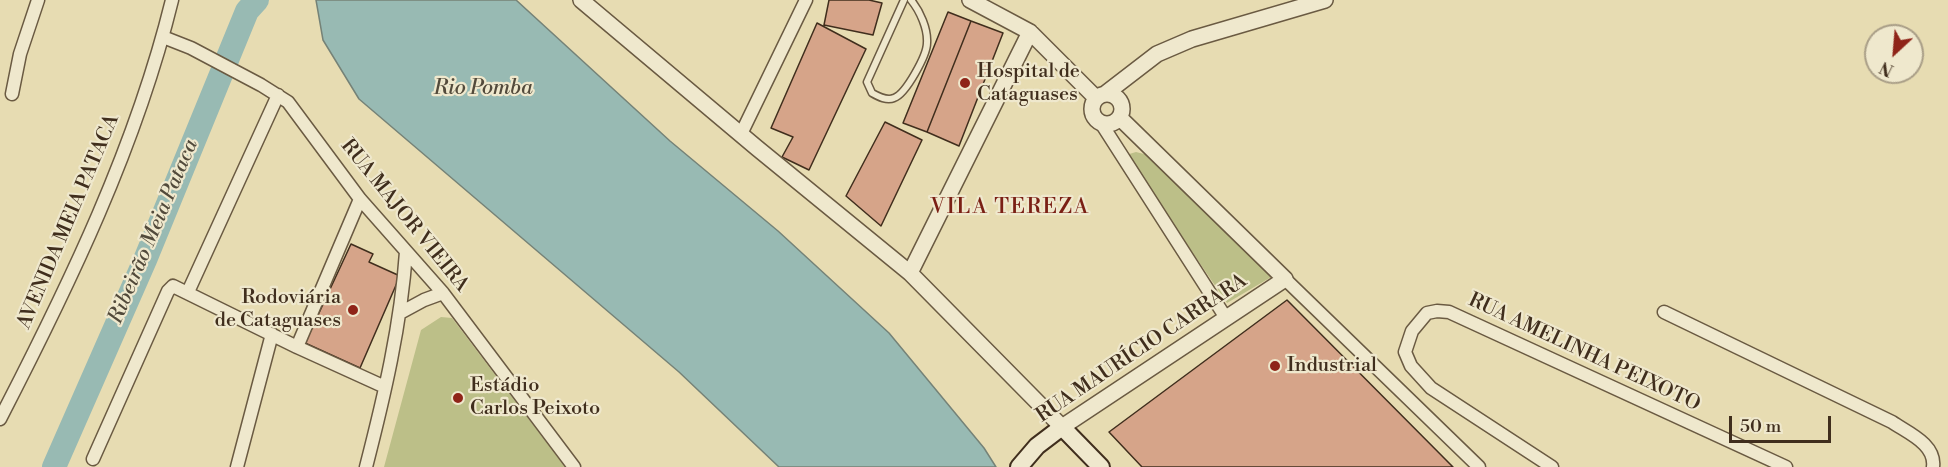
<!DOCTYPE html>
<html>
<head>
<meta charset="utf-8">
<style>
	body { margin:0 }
	#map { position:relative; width:1948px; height:467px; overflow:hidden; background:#e7dcb2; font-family:"Libre Bodoni",serif }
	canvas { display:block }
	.north { position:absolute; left:1864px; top:24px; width:60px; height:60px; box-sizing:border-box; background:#efe8cd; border:2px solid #a99e87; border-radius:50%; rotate:206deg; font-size:16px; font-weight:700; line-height:24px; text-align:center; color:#402e1d }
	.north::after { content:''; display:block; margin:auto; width:21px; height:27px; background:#8f2418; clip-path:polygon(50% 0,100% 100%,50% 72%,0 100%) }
	.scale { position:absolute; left:1729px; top:416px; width:102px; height:27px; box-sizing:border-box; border:3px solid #402e1d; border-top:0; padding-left:8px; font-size:18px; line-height:21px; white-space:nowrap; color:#402e1d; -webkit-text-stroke:4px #efe8cd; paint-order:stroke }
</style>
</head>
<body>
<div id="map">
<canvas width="1948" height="467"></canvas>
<div class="north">N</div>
<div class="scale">50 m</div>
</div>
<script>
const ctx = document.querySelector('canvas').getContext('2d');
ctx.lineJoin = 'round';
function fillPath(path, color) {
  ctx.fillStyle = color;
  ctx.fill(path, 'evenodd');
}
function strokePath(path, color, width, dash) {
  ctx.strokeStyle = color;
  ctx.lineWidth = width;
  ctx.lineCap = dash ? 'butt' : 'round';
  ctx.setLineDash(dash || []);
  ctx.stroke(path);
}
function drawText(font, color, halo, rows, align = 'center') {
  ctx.font = font + ' "Libre Bodoni",serif';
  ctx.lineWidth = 4.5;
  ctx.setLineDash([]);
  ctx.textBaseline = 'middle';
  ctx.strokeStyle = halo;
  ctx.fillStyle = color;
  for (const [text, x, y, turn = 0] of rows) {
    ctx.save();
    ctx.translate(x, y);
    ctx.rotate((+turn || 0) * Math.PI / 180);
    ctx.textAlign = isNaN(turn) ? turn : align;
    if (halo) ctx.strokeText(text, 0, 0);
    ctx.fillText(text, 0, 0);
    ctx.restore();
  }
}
fillPath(new Path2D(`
	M 1136,152 L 1148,155 L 1273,276 L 1227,303 L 1126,155 Z
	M 441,317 L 452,318 L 565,467 L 384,467 L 421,330 Z`), '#bcbf88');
const water = new Path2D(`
	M 316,0 L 516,0 L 670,141 L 778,231 L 889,333 L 984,448 L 996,467 L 779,467 L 679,372 L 359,99 L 323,40 Z`);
fillPath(water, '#98bab3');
strokePath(water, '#758277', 1.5);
strokePath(new Path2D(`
	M 54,467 L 145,260 L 247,11 L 257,0`), '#98bab3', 24);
const building = new Path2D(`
	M 829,0 L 869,0 L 882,3 L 873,35 L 824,25 Z
	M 948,12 L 971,21 L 927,132 L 903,123 Z
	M 971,21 L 1003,33 L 959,146 L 927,132 Z
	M 817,23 L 866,49 L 809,170 L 782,157 L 793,137 L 771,128 Z
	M 885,122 L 922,140 L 881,226 L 846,196 Z
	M 351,244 L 373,254 L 369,262 L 400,276 L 360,368 L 305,343 Z
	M 1287,300 L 1453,467 L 1142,467 L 1109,432 Z`);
fillPath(building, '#d6a489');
strokePath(building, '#402e1d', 1.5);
const service = new Path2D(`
	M 904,0 L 867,82 L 872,93 C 879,97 887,101 894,98 C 906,94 927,55 927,43 C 928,29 920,11 911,0`);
const minor = new Path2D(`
	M 163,37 L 191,48 L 261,85 L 288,102 L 360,199 L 443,293 L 574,467
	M 12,94 L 20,54 L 38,0
	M 1101,123 L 1226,318
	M 741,134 L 806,0
	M 1285,279 L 1479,467
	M 188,292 L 278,95
	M 1664,312 L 1892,422 C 1908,433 1936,444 1933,467
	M 400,313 L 424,300 L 443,293
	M 297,347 L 360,199
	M 0,419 C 69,285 136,147 172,0
	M 93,459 L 168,291 L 173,286 L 297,347 L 385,387
	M 237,467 L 272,334
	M 366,467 C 384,397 401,325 406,252
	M 1552,467 L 1431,388 L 1411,366 L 1405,352 L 1412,331 L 1427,313 L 1437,311 L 1449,312 L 1786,467`);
const tertiary = new Path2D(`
	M 581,0 L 757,148 L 910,273 L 1062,427 L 1285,279 L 1120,118
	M 970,0 L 1030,32 L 1096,98
	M1092 109a15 15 0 1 1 30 0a15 15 0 1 1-30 0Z
	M 1105,94 L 1157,54 L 1192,39 L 1325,0
	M 910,273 L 1030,32`);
const secondary = new Path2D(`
	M 1019,467 L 1037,446 L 1062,427 L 1101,467`);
strokePath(service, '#6a5a42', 9);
strokePath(minor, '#6a5a42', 15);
strokePath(tertiary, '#6a5a42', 18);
strokePath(secondary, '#402e1d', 20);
strokePath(service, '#efe8cd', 6);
strokePath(minor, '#efe8cd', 12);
strokePath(tertiary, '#efe8cd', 15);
strokePath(secondary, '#efe8cd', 16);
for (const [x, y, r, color] of [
	[965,83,6,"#8f2418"],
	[353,310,6,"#8f2418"],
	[1275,366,6,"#8f2418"],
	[458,398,6,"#8f2418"]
]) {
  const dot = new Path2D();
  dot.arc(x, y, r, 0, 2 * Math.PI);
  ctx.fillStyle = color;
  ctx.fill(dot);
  strokePath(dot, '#efe8cd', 2);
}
drawText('20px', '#402e1d', '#efe8cd', [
	["Hospital de",977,72],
	["Cataguases",977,95],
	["Rodoviária",341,298,"right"],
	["de Cataguases",341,321,"right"],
	["Industrial",1287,366],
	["Estádio",470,386],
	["Carlos Peixoto",470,409]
], 'left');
drawText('20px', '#402e1d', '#efe8cd', [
	["RUA MAJOR VIEIRA",404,216,51],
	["AVENIDA MEIA PATACA",69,222,-67],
	["RUA MAURÍCIO CARRARA",1142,349,-34],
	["RUA AMELINHA PEIXOTO",1584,353,25]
]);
drawText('italic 21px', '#524a3b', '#efe8cd', [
	["Rio Pomba",483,89],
	["Ribeirão Meia Pataca",154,232,-67]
]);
ctx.letterSpacing = '1.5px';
drawText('21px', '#7a1f14', '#efe8cd', [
	["VILA TEREZA",1010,208]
]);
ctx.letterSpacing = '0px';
</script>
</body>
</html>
